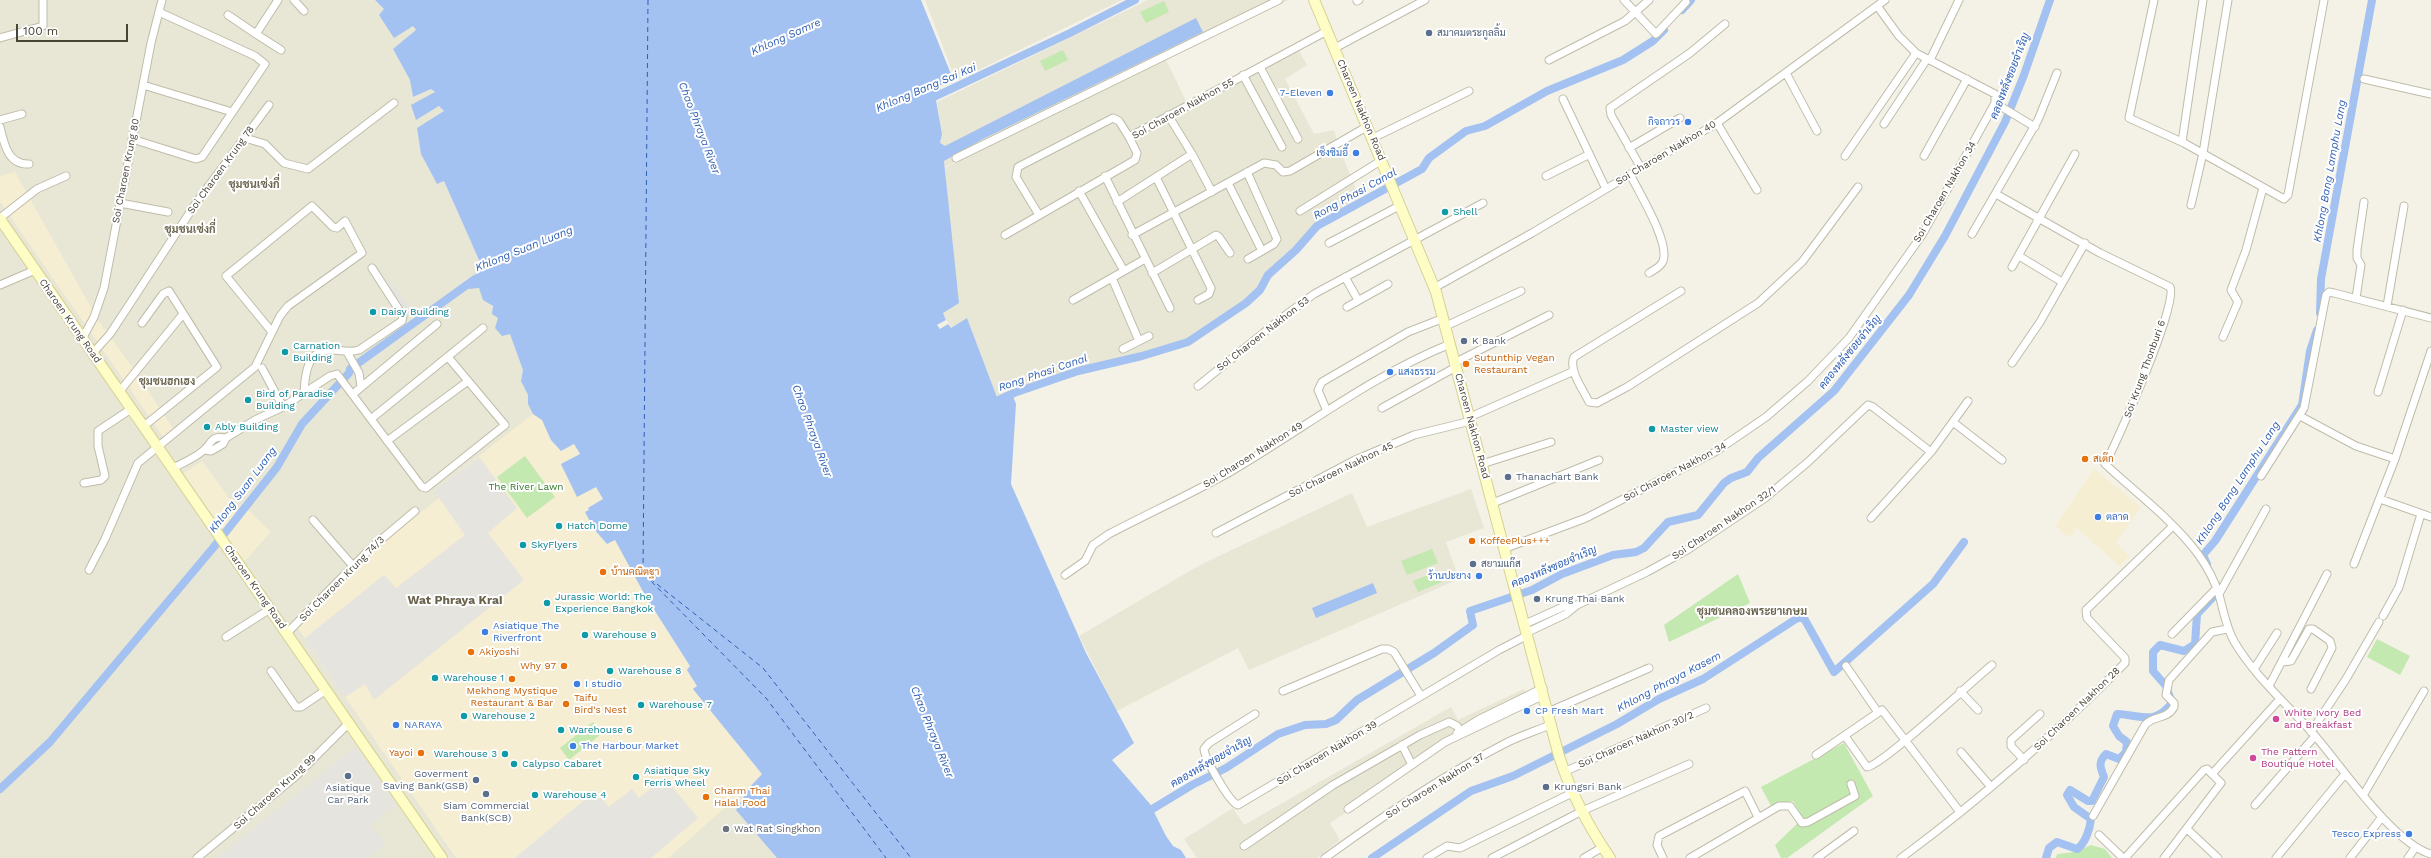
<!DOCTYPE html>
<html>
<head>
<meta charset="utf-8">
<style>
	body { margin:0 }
	#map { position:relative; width:2431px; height:858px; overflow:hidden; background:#f4f2e7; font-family:"Work Sans",sans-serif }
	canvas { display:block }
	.scale { position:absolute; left:16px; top:24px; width:112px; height:18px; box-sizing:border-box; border:2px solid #474436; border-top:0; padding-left:5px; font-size:12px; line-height:14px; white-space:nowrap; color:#474436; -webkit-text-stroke:3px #fff; paint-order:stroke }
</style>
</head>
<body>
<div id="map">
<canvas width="2431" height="858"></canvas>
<div class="scale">100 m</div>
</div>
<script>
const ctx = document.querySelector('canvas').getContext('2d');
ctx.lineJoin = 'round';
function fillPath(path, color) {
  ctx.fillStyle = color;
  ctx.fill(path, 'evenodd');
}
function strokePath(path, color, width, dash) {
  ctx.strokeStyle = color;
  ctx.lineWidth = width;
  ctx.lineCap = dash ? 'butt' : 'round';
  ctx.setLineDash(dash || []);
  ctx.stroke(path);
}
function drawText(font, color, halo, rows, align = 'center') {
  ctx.font = font + ' "Work Sans",Sarabun,sans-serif';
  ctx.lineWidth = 4;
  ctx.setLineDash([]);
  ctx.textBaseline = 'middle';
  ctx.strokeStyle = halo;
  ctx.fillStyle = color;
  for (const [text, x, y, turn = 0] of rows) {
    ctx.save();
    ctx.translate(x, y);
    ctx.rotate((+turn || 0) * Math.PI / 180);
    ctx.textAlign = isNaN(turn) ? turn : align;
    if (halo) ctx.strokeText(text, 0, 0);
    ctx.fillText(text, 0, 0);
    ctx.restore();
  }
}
fillPath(new Path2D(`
	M 0,0 L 375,0 L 384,9 L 413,26 L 416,31 L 393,49 L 410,80 L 413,97 L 431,89 L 435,92 L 416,119 L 440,106 L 444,112 L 417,128 L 421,154 L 437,184 L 444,181 L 483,269 L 465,282 L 479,288 L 510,333 L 523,370 L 521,381 L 528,395 L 528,404 L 542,420 L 605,541 L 607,544 L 615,540 L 646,597 L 738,745 L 762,774 L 750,787 L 769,849 L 777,858 L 0,858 Z
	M 925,0 L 1122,0 L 956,81 Z
	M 1148,0 L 1289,0 L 1164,56 L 1187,103 L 1295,44 L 1307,65 L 1285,79 L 1314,134 L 1334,130 L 1339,148 L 1362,203 L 1317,230 L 1284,263 L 1252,301 L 1168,352 L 1064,379 L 998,400 L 967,318 L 951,328 L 943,313 L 958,288 L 955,284 L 945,168 L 979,150 L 945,167 L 940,142 L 942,134 L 937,102 Z
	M 1471,489 L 1484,528 L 1446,542 L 1459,579 L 1249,670 L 1238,648 L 1117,711 L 1079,636 L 1200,565 L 1352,493 L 1367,527 Z
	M 1524,689 L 1530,705 L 1454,741 L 1330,823 L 1340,840 L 1317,858 L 1197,858 L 1184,839 L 1233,808 L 1244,825 L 1451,707 L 1458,720 Z`), '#e8e6d5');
fillPath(new Path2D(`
	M 15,172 L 98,320 L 131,365 L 176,433 L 166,441 L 0,202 L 0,176 Z
	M 533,414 L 542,420 L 551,440 L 561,451 L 574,444 L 580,455 L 561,465 L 577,496 L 596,487 L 603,500 L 588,508 L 594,529 L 607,544 L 615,540 L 646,597 L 690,666 L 687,670 L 697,686 L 693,689 L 762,775 L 668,858 L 456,858 L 297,627 L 371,552 L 439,498 L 434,491 Z
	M 202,461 L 238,510 L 243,505 L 271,532 L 243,563 L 181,475 Z
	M 2094,469 L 2141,507 L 2116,542 L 2129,557 L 2119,566 L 2077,528 L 2069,538 L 2055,526 Z`), '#f6eed2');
fillPath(new Path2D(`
	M 1164,1 L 1169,12 L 1146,23 L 1140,12 Z
	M 1063,50 L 1068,60 L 1045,71 L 1040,61 Z
	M 525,456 L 555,497 L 527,518 L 497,477 Z
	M 1432,549 L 1438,563 L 1407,575 L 1401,561 Z
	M 1438,571 L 1442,582 L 1418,592 L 1413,581 Z
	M 1738,574 L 1750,603 L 1669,642 L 1664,625 Z
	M 2377,639 L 2410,656 L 2400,675 L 2367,657 Z
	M 593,722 L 601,734 L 569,760 L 560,748 Z
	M 1844,743 L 1873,796 L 1787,858 L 1781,858 L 1775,845 L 1803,818 L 1793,801 L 1771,806 L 1761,787 Z
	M 2091,845 L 2105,849 L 2112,858 L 2056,858 L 2057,854 L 2076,852 Z`), '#c3e8b0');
fillPath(new Path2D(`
	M 388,279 L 413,310 L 408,315 L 403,315 L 383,283 Z
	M 479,457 L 517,508 L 488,533 L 524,580 L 374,700 L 365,684 L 345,697 L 305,638 L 384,575 L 396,588 L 465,535 L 434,491 Z
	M 356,747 L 396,805 L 371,825 L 386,844 L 369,858 L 217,858 Z
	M 664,777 L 698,818 L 651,858 L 515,858 L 595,791 L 609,807 L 632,789 L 639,798 Z`), '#e5e4df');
fillPath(new Path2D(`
	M 375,0 L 921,0 L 953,79 L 939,86 L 943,95 L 936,100 L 942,134 L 940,143 L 945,146 L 1196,18 L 1203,32 L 983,139 L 944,161 L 959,303 L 943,313 L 946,320 L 937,325 L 940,329 L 948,324 L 951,328 L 967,318 L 998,400 L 1013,396 L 1016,404 L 1011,484 L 1086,653 L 1134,743 L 1112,760 L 1150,804 L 1166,836 L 1173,846 L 1181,850 L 1186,858 L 777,858 L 736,810 L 750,787 L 762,774 L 693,689 L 697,686 L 687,670 L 690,666 L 646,597 L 615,540 L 607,544 L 594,529 L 585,512 L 589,510 L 588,508 L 603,499 L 596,487 L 577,497 L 561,464 L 580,454 L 574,444 L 561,451 L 551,440 L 542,420 L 533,414 L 528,404 L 528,395 L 521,381 L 523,370 L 510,334 L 502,336 L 495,328 L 498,318 L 492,314 L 493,306 L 483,300 L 479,288 L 469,289 L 465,282 L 483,269 L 444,181 L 437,184 L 421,154 L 417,128 L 444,111 L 439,106 L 416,120 L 411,105 L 435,92 L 431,89 L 413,97 L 410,80 L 393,49 L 416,30 L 413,26 L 394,38 L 379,15 L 384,9 Z
	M 1373,583 L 1377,593 L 1316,618 L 1312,608 Z`), '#a3c1f1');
strokePath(new Path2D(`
	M 1682,10 L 1691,0
	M 932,98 L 1070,33 L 1135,0
	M 2320,313 L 2321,279 L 2372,0
	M 990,404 L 1014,393 L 1078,371 L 1142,356 L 1188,342 L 1246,303 L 1260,290 L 1268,275 L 1296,250 L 1317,226 L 1422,169 L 1429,158 L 1466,131 L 1485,126 L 1547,91 L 1623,60 L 1653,41 L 1664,30
	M 2207,564 L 2203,555 L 2215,541 L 2302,405 L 2310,351 L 2317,330
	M 0,789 L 50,742 L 213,548 L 277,467 L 302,424 L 349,373 L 350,369 L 475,279
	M 1144,814 L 1192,785 L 1226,768 L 1278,734 L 1305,725 L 1326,724 L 1336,720 L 1357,700 L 1434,653 L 1473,625 L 1470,611 L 1532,590 L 1562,574 L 1613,555 L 1636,552 L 1644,548 L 1668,522 L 1698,515 L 1724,483 L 1731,478 L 1747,472 L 1758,458 L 1834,391 L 1909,295 L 1945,236 L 2005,122 L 2024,75 L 2050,0
	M 1372,858 L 1471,791 L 1513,776 L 1617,724 L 1659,699 L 1703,679 L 1796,619 L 1801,617 L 1805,620 L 1834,672 L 1933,584 L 1964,542
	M 2046,858 L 2049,848 L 2057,842 L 2077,849 C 2085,844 2090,829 2091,819 L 2074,807 L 2067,795 L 2070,790 L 2088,801 L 2092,801 L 2104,777 C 2100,767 2098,762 2106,754 L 2119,759 L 2126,752 L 2127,742 L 2119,736 L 2113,726 L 2117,714 C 2142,715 2154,726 2172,703 L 2166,686 L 2153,671 L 2153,652 L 2160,645 L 2184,651 L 2195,644 L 2197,614 L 2217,593 L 2217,586`), '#a3c1f1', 8);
strokePath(new Path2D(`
	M 648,0 L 643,573 L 766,698 L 886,858
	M 643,573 L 763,668 L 911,858`), '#2e5fb4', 1, [5, 4]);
const street = new Path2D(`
	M 278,0 L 256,34 L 281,50
	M 294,0 L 304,11
	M 1624,0 L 1656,34 L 1686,2
	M 2154,0 L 2129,118 L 2184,143 L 2284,199 L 2288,195 L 2324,0
	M 1357,1 L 1359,0
	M 1878,7 L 1899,36 L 1916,53 L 1995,94 L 1995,103 L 2035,127
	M 228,15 L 256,34
	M 0,38 L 43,26 L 43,0
	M 1335,48 L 1425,0
	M 1549,60 L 1625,21 L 1649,0
	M 1930,60 L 1959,0
	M 1260,67 L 1298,139
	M 1786,73 L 1817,131
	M 1243,75 L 1282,147
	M 2364,79 L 2431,94
	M 143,85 L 232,112
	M 1563,99 L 1606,189
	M 1168,115 L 1192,154 L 1212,192
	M 0,120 L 22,114
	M 1717,123 L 1757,190
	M 1884,124 L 1927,59
	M 0,127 C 4,144 8,165 29,164
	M 245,138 L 265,144 L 284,163 L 308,169 L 394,103
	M 1373,138 L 1469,91
	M 132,139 L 196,159 L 202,157 L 265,64 L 255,56 L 159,12
	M 2182,142 L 2203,0
	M 1629,148 L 1680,118
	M 1845,156 L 1916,53
	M 1924,156 L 1967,79
	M 956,158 L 1279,0
	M 1641,168 L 1611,115 L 1610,108 L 1690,53 L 1725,24
	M 1247,172 L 1277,239 L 1274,244 L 1248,259
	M 1630,174 C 1639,193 1670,242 1663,261 C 1661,267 1654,270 1649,273
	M 1105,176 L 1170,308
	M 1546,176 L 1588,155
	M 1156,177 L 1211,288 L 1209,294 L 1198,300
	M 1228,183 L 1262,251
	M 1079,191 L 1124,271
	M 1996,194 L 2100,253 L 2170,287 C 2179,303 2117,442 2105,464 C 2136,493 2173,520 2198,554 C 2206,565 2215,582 2219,595 C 2224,612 2226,628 2235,643 C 2257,679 2289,706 2316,737 C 2342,767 2394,844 2431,854
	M 1117,202 L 1192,154
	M 120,203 L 168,212
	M 2191,205 L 2203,153 L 2228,0
	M 1300,211 L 1382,160
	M 1039,215 L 1016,177 L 1018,167 L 1113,118 L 1119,121 L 1129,137
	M 0,218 L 37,189 L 66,176
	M 1972,234 L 2038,120 L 2057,73
	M 1005,235 L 1135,160 L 1137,153 L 1129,137 L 1327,31
	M 1132,235 L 1264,163 L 1276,165 L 1283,172 L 1290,171 L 1368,126
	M 1329,243 L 1401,205
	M 2019,256 L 2062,282
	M 2012,267 L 2075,154
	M 1152,273 L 1216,235 L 1219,237 L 1230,253
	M 1345,277 L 1358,300
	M 1112,278 L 1139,341 L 1123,349
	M 0,285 L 35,270
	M 1434,288 L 1532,233 L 1717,123 L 1885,0
	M 1681,291 L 1574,357 C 1568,370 1584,391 1589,402 L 1597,403 L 1627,387 L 1758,303 L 1802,262 L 1858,187
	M 2356,298 L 2361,265 L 2357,258 L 2357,250 L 2364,202
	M 1073,300 L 1145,259
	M 2387,306 L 2404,206
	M 1347,307 L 1388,284
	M 142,323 L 163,294 L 169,291 L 217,367 L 144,426
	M 1446,326 L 1521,291
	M 2223,337 L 2238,302 L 2231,290 L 2246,250 L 2263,188
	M 82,339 L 94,317 L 104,288 L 151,43 L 162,0
	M 1139,341 L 1149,336
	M 347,352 L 359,373 L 361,386
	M 92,354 L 110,334 L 196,203 L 269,105
	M 1454,363 L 1549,315
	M 2012,363 L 2040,322 L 2085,243
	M 262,368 L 283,407
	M 1198,386 L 1283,317 L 1314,294 L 1483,203
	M 119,392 L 183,314
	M 2378,392 L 2403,310
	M 304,393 L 330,376 L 337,374 L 422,487 L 426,488 L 505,425 L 448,357
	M 353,394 L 437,324
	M 1382,408 L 1456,367
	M 1326,409 L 1318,390 L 1322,382 L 1408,332 L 1444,318
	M 2300,416 L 2356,446 L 2395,459
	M 1470,417 L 1574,371
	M 371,419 L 483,328
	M 1953,422 L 2002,460
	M 387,441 L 468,381
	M 205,450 L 211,451 L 223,444 L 226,438 L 255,420 L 283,407 L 304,393 C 305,374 307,349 332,350 C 342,350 349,353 359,350 L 402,321 L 403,316 L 372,268
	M 1482,464 L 1551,442
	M 173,468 C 183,463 195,458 204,450 C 212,443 211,435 226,438
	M 2261,476 L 2304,408 L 2326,295 L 2329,292 L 2334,293 L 2431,318
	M 84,483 L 101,480 L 105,476 L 98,446 L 98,431 L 131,409
	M 2380,499 L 2431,517
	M 1493,503 L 1599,460
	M 1871,518 L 1931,452 L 1968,401
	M 313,520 L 353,566
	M 1216,533 L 1355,460 L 1393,444 L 1414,435 L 1471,421
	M 1506,548 L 1586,518 L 1715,452 L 1766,417 L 1808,381 L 1849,338 L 1922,235 L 1995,103
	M 2354,564 L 2395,459 L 2431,351
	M 89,570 L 105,539 L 138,463 L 255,367 L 280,316 L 288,306 L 362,253 L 345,221 L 337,228 L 333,227 L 312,206 L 226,276 L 272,332
	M 1065,575 L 1085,561 L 1093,545 L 1109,534 C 1149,513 1191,494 1230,472 C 1305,428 1369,377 1450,344
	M 2219,594 L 2266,509
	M 2383,616 L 2399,587 L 2421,514
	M 1525,624 L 1565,606 L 1577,605
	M 1528,632 L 1566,614 L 1577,605 L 1647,572 L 1687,550 L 1765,498 L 1808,462 L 1868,405 L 1873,407 L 1931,452
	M 287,633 L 370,549 L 415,511
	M 2172,634 L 2216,589
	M 226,637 L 270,609
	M 2282,662 L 2291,661 L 2309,629 L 2313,629 L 2330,641 L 2332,648 L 2311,689
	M 1846,666 L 1877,711
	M 2254,669 L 2277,633
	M 271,671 L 296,707 L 301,707 L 326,690
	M 2269,686 L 2327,574
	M 1283,691 L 1382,649 L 1388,649 L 1394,652 L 1421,696
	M 1960,691 L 1978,710
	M 1548,712 L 1649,668
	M 1255,714 L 1209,743 L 1204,749 C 1205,759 1229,802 1238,805 L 1499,650 L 1528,635
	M 2311,732 L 2346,679 L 2379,622
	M 1457,733 L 1478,720 L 1543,688
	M 1845,736 L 1867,767 C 1882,766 1973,680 1992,665
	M 1402,745 L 1412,765
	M 1961,752 L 1991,787
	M 1816,755 L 1882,710 L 1960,812
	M 2024,760 L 2011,746 L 2011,740 L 2040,714
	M 1564,772 L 1706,708
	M 2212,774 L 2279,700
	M 2364,794 L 2424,691
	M 2255,805 L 2315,736
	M 1348,809 L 1445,742 L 1544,695
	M 2093,816 L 2145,725 C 2153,715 2167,720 2174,707 L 2174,703 L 2166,695 L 2169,680 L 2212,632 L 2227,629
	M 2187,829 L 2218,858
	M 2099,835 L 2123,858
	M 1244,846 L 1333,785 L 1420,735 L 1449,722 L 1457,726 L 1462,734
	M 197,858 L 296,776 L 349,723
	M 1325,858 C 1380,818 1444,775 1504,744 C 1519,736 1536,731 1552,724
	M 1427,858 L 1447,846 L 1460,848 L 1572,793
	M 1492,858 L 1582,811 L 1689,764
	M 1584,858 L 1603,847
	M 1663,858 L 1657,845 L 1659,836 L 1745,791 L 1758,817
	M 1690,858 L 1779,806 L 1790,806 L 1802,823 L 1808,822 L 1855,796 L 1851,784
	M 1817,858 L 1854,831
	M 1901,858 C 1981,799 2055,734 2125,663 L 2125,658 L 2087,618 L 2086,610 L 2173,526
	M 2125,858 L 2204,770 L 2207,769 L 2221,783 L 2164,858
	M 2276,858 L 2345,774
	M 2350,858 L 2382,817
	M 2408,858 L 2415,848`);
const secondary = new Path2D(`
	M 1314,0 L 1436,292 L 1559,756 C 1571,793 1588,826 1610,858
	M 0,219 L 442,858`);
strokePath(street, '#bfbca9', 9);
strokePath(secondary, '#d4d197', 12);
strokePath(street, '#fff', 7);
strokePath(secondary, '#fffdc6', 10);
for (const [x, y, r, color] of [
	[1429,33,4,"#5c6f8a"],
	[1330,93,4,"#3f7fe0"],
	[1688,122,4,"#3f7fe0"],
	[1356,153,4,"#3f7fe0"],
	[1445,212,4,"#0f9aa8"],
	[373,312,4,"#0f9aa8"],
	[1464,341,4,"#5c6f8a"],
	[285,352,4,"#0f9aa8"],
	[1466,364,4,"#e8710a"],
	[1390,372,4,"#3f7fe0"],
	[248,400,4,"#0f9aa8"],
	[207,427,4,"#0f9aa8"],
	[1652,429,4,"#0f9aa8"],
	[2085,459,4,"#e8710a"],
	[1508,477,4,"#5c6f8a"],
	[2098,517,4,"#3f7fe0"],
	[559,526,4,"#0f9aa8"],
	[1472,541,4,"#e8710a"],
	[523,545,4,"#0f9aa8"],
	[1473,564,4,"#5c6f8a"],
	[603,572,4,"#e8710a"],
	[1479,576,4,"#3f7fe0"],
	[1537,599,4,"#5c6f8a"],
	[547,603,4,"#0f9aa8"],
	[485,632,4,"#3f7fe0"],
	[585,635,4,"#0f9aa8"],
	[471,652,4,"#e8710a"],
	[564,666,4,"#e8710a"],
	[610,671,4,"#0f9aa8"],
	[435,678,4,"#0f9aa8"],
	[512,679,4,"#e8710a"],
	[577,684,4,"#3f7fe0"],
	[566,704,4,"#e8710a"],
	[641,705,4,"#0f9aa8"],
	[1527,711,4,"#3f7fe0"],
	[464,716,4,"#0f9aa8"],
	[2276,719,4,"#d1479c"],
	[396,725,4,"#3f7fe0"],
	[561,730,4,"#0f9aa8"],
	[573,746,4,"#3f7fe0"],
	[421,753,4,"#e8710a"],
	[505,754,4,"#0f9aa8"],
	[2253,758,4,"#d1479c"],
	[514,764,4,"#0f9aa8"],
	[348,776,4,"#5c6f8a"],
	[636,777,4,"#0f9aa8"],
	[476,780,4,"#5c6f8a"],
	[1546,787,4,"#5c6f8a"],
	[486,794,4,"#5c6f8a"],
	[535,795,4,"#0f9aa8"],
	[706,797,4,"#e8710a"],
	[726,829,4,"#6b7280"],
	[2409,834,4,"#3f7fe0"]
]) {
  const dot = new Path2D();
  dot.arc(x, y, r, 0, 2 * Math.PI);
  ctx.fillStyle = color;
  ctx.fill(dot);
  strokePath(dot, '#fff', 1.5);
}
drawText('10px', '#4e5e75', '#fff', [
	["สมาคมตระกูลลิ้ม",1437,33],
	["K Bank",1472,341],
	["Thanachart Bank",1516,477],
	["สยามแก๊ส",1481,564],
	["Krung Thai Bank",1545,599],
	["Goverment",468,774,"right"],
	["Saving Bank(GSB)",468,786,"right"],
	["Krungsri Bank",1554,787],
	["Asiatique",348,788,"center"],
	["Car Park",348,800,"center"],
	["Siam Commercial",486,806,"center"],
	["Bank(SCB)",486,818,"center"]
], 'left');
drawText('10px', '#366cbe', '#fff', [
	["7-Eleven",1322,93,"right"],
	["กิจถาวร",1680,122,"right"],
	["เช็งซิมอี๊",1348,153,"right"],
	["แสงธรรม",1398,372],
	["ตลาด",2106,517],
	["ร้านปะยาง",1471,576,"right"],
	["Asiatique The",493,626],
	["Riverfront",493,638],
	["I studio",585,684],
	["CP Fresh Mart",1535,711],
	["NARAYA",404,725],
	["The Harbour Market",581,746],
	["Tesco Express",2401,834,"right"]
], 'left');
drawText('10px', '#474436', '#fff', [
	["Soi Charoen Nakhon 55",1183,109,-29],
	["Charoen Nakhon Road",1361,110,67],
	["Soi Charoen Nakhon 40",1666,153,-31],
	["Soi Charoen Krung 78",221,170,-54],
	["Soi Charoen Krung 80",126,171,-79],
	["Soi Charoen Nakhon 34",1945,192,-60],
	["Charoen Krung Road",70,321,55],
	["Soi Charoen Nakhon 53",1263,334,-38],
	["Soi Krung Thonburi 6",2145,369,-70],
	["Charoen Nakhon Road",1472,426,75],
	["Soi Charoen Nakhon 49",1253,455,-32],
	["Soi Charoen Nakhon 45",1341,470,-26],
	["Soi Charoen Nakhon 34",1675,472,-28],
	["Soi Charoen Nakhon 32/1",1724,523,-34],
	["Soi Charoen Krung 74/3",342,579,-45],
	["Charoen Krung Road",255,587,55],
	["Soi Charoen Nakhon 28",2077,709,-44],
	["Soi Charoen Nakhon 30/2",1636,740,-24],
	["Soi Charoen Nakhon 39",1327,753,-31],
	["Soi Charoen Nakhon 37",1435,786,-32],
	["Soi Charoen Krung 99",275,792,-42]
]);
drawText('10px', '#0d838f', '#fff', [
	["Shell",1453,212],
	["Daisy Building",381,312],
	["Carnation",293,346],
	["Building",293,358],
	["Bird of Paradise",256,394],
	["Building",256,406],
	["Ably Building",215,427],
	["Master view",1660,429],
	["Hatch Dome",567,526],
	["SkyFlyers",531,545],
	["Jurassic World: The",555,597],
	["Experience Bangkok",555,609],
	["Warehouse 9",593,635],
	["Warehouse 8",618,671],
	["Warehouse 1",443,678],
	["Warehouse 7",649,705],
	["Warehouse 2",472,716],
	["Warehouse 6",569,730],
	["Warehouse 3",497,754,"right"],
	["Calypso Cabaret",522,764],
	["Asiatique Sky",644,771],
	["Ferris Wheel",644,783],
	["Warehouse 4",543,795]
], 'left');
drawText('10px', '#c56008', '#fff', [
	["Sutunthip Vegan",1474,358],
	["Restaurant",1474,370],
	["สเต๊ก",2093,459],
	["KoffeePlus+++",1480,541],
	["บ้านคณิตฐา",611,572],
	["Akiyoshi",479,652],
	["Why 97",556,666,"right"],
	["Mekhong Mystique",512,691,"center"],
	["Restaurant & Bar",512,703,"center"],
	["Taifu",574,698],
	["Bird's Nest",574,710],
	["Yayoi",413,753,"right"],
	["Charm Thai",714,791],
	["Halal Food",714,803]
], 'left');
drawText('10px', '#367929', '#fff', [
	["The River Lawn",526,487]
]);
drawText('10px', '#b23c85', '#fff', [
	["White Ivory Bed",2284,713],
	["and Breakfast",2284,725],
	["The Pattern",2261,752],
	["Boutique Hotel",2261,764]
], 'left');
drawText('10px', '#5b616d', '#fff', [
	["Wat Rat Singkhon",734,829]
], 'left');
drawText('italic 11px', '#2e5fb4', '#fff', [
	["Khlong Samre",786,37,-24],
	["คลองหลังซอยจำเริญ",2010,76,-69],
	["Khlong Bang Sai Kai",926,88,-23],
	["Chao Phraya River",699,128,69],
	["Khlong Bang Lamphu Lang",2330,171,-80],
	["Rong Phasi Canal",1355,194,-29],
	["Khlong Suan Luang",524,249,-22],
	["คลองหลังซอยจำเริญ",1850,352,-51],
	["Rong Phasi Canal",1043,373,-19],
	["Chao Phraya River",812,431,70],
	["Khlong Bang Lamphu Lang",2238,483,-57],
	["Khlong Suan Luang",243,490,-53],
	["คลองหลังซอยจำเริญ",1554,567,-23],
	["Khlong Phraya Kasem",1669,682,-28],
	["Chao Phraya River",932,732,68],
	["คลองหลังซอยจำเริญ",1211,762,-30]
]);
drawText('bold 11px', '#6a644d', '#fff', [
	["ชุมชนเซ่งกี่",254,185],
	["ชุมชนเซ่งกี่",190,230],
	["ชุมชนฮกเฮง",167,382],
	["ชุมชนคลองพระยาเกษม",1752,612]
]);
drawText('bold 12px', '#6a644d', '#fff', [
	["Wat Phraya Krai",455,600]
]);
</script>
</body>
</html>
